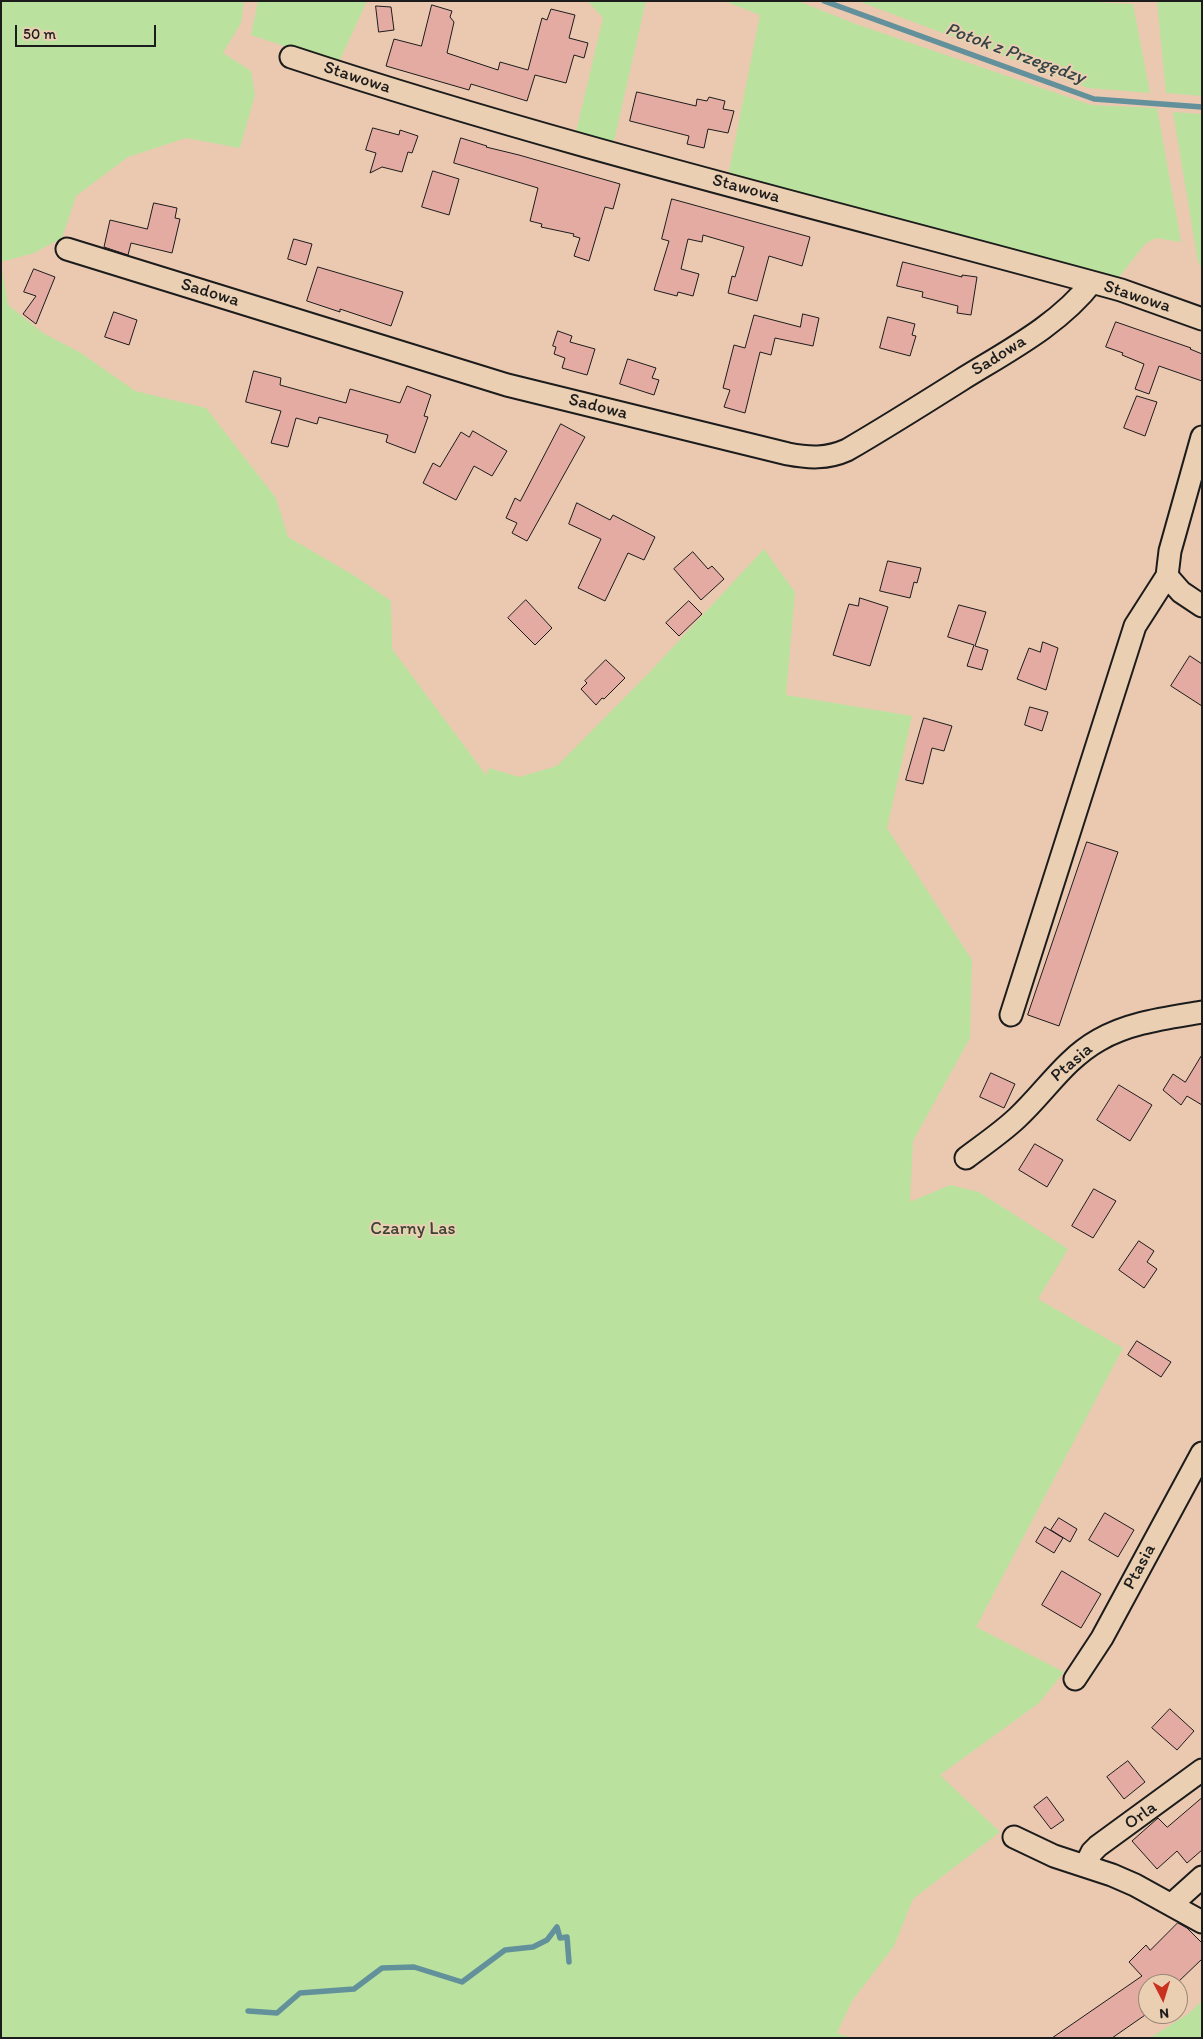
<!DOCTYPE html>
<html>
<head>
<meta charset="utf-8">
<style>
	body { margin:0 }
	#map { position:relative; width:1203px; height:2039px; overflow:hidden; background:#ebc9b0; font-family:Itim,sans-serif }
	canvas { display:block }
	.frame { position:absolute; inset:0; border:2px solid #1c1c1c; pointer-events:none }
	.north { position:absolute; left:1138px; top:1974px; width:50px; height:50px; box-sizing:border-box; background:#ebcfb2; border:1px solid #988776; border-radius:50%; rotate:175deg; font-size:14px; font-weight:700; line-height:20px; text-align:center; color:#1c1c1c }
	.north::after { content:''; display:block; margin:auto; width:18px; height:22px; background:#c8321e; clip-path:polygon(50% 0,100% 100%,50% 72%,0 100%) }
	.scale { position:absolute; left:15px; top:25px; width:141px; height:22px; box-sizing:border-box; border:2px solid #1c1c1c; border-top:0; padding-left:6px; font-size:15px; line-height:18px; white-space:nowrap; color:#1c1c1c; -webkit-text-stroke:4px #ebcfb2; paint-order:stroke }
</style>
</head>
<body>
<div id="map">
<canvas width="1203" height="2039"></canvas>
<div class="frame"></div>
<div class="north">N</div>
<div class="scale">50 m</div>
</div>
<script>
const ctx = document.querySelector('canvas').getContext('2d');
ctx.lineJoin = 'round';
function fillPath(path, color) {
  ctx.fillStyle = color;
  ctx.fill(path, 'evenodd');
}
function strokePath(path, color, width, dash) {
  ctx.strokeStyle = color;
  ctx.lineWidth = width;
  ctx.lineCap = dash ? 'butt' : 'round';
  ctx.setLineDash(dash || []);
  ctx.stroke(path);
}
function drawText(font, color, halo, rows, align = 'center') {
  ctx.font = font + ' Itim,sans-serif';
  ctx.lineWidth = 4;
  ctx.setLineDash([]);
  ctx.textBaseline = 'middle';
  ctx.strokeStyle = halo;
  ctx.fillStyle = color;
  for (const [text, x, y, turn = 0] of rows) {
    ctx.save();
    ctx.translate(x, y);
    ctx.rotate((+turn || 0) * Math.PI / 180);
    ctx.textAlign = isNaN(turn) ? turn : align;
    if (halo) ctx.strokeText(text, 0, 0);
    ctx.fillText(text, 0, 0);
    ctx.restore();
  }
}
fillPath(new Path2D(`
	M 1,1 L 244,1 L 241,23 L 223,53 L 251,71 L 255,95 L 240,148 L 186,138 L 128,157 L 76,196 L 62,238 L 34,253 L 1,262 Z
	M 258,1 L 367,1 L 338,64 L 251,35 Z
	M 588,1 L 646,1 L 613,145 L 576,132 L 603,18 Z
	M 724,1 L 798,1 L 856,24 L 1091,105 L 1157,108 L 1181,242 L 1156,238 L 1145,244 L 1116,281 L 728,176 L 760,15 Z
	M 858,1 L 1075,1 L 1133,4 L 1150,93 L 1088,88 Z
	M 1157,1 L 1202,1 L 1202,96 L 1166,93 Z
	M 1173,112 L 1202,114 L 1202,268 L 1198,262 Z
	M 1,262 L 8,305 L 43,333 L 81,353 L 135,391 L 206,408 L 276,498 L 288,537 L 355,576 L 391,601 L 392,649 L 486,775 L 489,768 L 519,777 L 557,766 L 646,676 L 764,549 L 795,592 L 786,695 L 912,716 L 887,828 L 972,960 L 970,1038 L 913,1141 L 910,1202 L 950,1185 L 979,1192 L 1068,1249 L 1038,1299 L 1123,1348 L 976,1627 L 1064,1672 L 1039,1703 L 940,1775 L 1000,1832 L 913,1899 L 894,1946 L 852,2001 L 837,2033 L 851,2038 L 1,2038 Z
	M 1202,2001 L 1202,2038 L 1150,2038 L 1188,2014 Z`), '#bae29e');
strokePath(new Path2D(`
	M 824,1 L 1094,99 L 1202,107
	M 248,2011 L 277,2013 L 300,1993 L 354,1989 L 382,1968 L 414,1967 L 462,1982 L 505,1950 L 533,1947 L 547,1940 L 557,1927 L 560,1938 L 567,1937 L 569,1962`), '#62919b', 5.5);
const building = new Path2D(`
	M 432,5 L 452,11 L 450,17 L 454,22 L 447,53 L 498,70 L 500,62 L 528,70 L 542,18 L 547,20 L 551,9 L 575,15 L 569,38 L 588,43 L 584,58 L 574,55 L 566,83 L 535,75 L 527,101 L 471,84 L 469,90 L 386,66 L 394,39 L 421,46 Z
	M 376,6 L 391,7 L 394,30 L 379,32 Z
	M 637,92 L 696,106 L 697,99 L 707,101 L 709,97 L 725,101 L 723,109 L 734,111 L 728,133 L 708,129 L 704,148 L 687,144 L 689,136 L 630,121 Z
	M 373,128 L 399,135 L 400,130 L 418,136 L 412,153 L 408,152 L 402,172 L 382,167 L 370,173 L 376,153 L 366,150 Z
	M 461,138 L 487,146 L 486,147 L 519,155 L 620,184 L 613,209 L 605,207 L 589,261 L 574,256 L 580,238 L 573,236 L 574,234 L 541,227 L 542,224 L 530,221 L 538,188 L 454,163 Z
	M 433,171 L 459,179 L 449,215 L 422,207 Z
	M 672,199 L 810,237 L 802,266 L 769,256 L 757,301 L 728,293 L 732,276 L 735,277 L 744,247 L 703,235 L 702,242 L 688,239 L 681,269 L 699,274 L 693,296 L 678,292 L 677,296 L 654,290 L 669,241 L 662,239 Z
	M 154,203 L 177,208 L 175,218 L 180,219 L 172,253 L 131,243 L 128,255 L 104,247 L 110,220 L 147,229 Z
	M 294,239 L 312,244 L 306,265 L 288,259 Z
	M 903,262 L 962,277 L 962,275 L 977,277 L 971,315 L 957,313 L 958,306 L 922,297 L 923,292 L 897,286 Z
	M 318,267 L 403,292 L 391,326 L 340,309 L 340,312 L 307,301 Z
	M 34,269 L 55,277 L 36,324 L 23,314 L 36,296 L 24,292 Z
	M 114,312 L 137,320 L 129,345 L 105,337 Z
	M 803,314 L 819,318 L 813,346 L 775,338 L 771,355 L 760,352 L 745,413 L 724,407 L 730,390 L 723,388 L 734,345 L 745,348 L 754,315 L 800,327 Z
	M 888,317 L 915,324 L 912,335 L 916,336 L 910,356 L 880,348 Z
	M 1116,322 L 1191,348 L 1190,349 L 1202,354 L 1202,381 L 1159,366 L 1149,394 L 1135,389 L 1144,364 L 1122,355 L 1123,353 L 1106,347 Z
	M 558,331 L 572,336 L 570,342 L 595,349 L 587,375 L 562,368 L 565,358 L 554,354 L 556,347 L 553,346 Z
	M 628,359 L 656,368 L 652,378 L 659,380 L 654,395 L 620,384 Z
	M 254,371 L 281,378 L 280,385 L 346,403 L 350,389 L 400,403 L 407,386 L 431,395 L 424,416 L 428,417 L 415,453 L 386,442 L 388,435 L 319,417 L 317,424 L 296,418 L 288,447 L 271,443 L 281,411 L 246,402 Z
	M 1137,396 L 1157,402 L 1145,436 L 1124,428 Z
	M 561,424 L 585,437 L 527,541 L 512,533 L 517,523 L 506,518 L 515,498 L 520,501 Z
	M 473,431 L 507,451 L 492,476 L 474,466 L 456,500 L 423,483 L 433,463 L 440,467 L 461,432 L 469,437 Z
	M 577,503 L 610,520 L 613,515 L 655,537 L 644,560 L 628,553 L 605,601 L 578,588 L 601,539 L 569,524 Z
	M 693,552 L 708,569 L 712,566 L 724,579 L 701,600 L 674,569 Z
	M 888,561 L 921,568 L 917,583 L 914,582 L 910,598 L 880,591 Z
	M 860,598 L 888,607 L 870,666 L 833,655 L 849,604 L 858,606 Z
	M 526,600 L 552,628 L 535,645 L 508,618 Z
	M 689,601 L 702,614 L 679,636 L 666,623 Z
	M 959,605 L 986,612 L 975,646 L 988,650 L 982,670 L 967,666 L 974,645 L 948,637 Z
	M 1043,642 L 1058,648 L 1046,690 L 1017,679 L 1029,648 L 1040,652 Z
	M 1190,656 L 1202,664 L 1202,706 L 1171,686 Z
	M 606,660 L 625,678 L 604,699 L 602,698 L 596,705 L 581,689 L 587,683 L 585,681 Z
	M 1030,707 L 1048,712 L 1042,731 L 1025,725 Z
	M 924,718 L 952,726 L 944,751 L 932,748 L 923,784 L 906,780 Z
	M 1087,842 L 1118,852 L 1059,1026 L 1028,1015 Z
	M 1202,1055 L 1202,1105 L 1187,1096 L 1181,1105 L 1163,1090 L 1173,1074 L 1185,1082 Z
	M 991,1073 L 1015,1084 L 1004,1108 L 980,1097 Z
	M 1119,1085 L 1152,1105 L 1130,1141 L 1097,1120 Z
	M 1035,1144 L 1063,1160 L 1047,1187 L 1019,1170 Z
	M 1094,1189 L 1116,1201 L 1093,1238 L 1072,1226 Z
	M 1139,1241 L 1154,1251 L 1147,1262 L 1157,1269 L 1144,1288 L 1119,1270 Z
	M 1137,1341 L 1171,1362 L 1161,1377 L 1128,1355 Z
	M 1105,1513 L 1134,1530 L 1118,1557 L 1089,1540 Z
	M 1059,1518 L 1077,1529 L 1070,1542 L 1051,1530 Z
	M 1045,1527 L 1063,1538 L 1054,1553 L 1036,1542 Z
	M 1062,1571 L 1101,1594 L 1081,1628 L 1042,1605 Z
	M 1170,1709 L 1194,1731 L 1177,1750 L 1152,1728 Z
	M 1128,1761 L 1145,1782 L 1124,1799 L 1107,1777 Z
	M 1047,1797 L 1064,1820 L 1051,1829 L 1034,1807 Z
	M 1202,1798 L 1202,1850 L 1187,1863 L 1177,1851 L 1157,1869 L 1132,1841 L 1158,1818 L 1167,1827 Z
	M 1178,1923 L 1187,1928 L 1202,1943 L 1202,1959 L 1176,1984 L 1148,1983 L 1148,2013 L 1112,2038 L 1052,2038 L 1142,1976 L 1129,1962 L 1146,1945 L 1150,1950 Z`);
fillPath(building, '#e3aba1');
strokePath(building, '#1c1c1c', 1);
const minor = new Path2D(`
	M 291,57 C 564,147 844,214 1121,290 L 1202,319
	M 67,249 L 507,385 L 788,454 C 809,458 827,459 847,450 C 885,428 923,404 961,380 C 1006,352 1059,325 1092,282
	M 1167,576 L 1181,592 L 1202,606
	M 1011,1015 L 1135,626 L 1167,576 L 1170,551 L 1202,437
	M 966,1158 C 983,1145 1001,1133 1017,1118 C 1045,1092 1065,1059 1099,1040 C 1130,1022 1168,1018 1202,1012
	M 1075,1679 L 1102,1638 L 1202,1453
	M 1014,1837 L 1054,1856 L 1112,1875 L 1135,1885 L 1202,1922
	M 1085,1866 L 1092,1852 L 1098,1846 L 1202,1770
	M 1172,1904 L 1202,1877`);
strokePath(minor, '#1c1c1c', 25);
strokePath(minor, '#ebcfb2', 21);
drawText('18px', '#1c1c1c', '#ebcfb2', [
	["Stawowa",357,78,18],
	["Stawowa",746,189,15],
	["Sadowa",210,293,17],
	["Stawowa",1137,297,18],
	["Sadowa",999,356,-32],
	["Sadowa",598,407,14],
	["Ptasia",1072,1063,-41],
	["Ptasia",1140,1567,-62],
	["Orla",1141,1816,-36]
]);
drawText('18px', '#3c4436', '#ebcfb2', [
	["Czarny Las",413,1229]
]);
drawText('italic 19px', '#334346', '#ebcfb2', [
	["Potok z Przegędzy",1015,54,20]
]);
</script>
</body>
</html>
